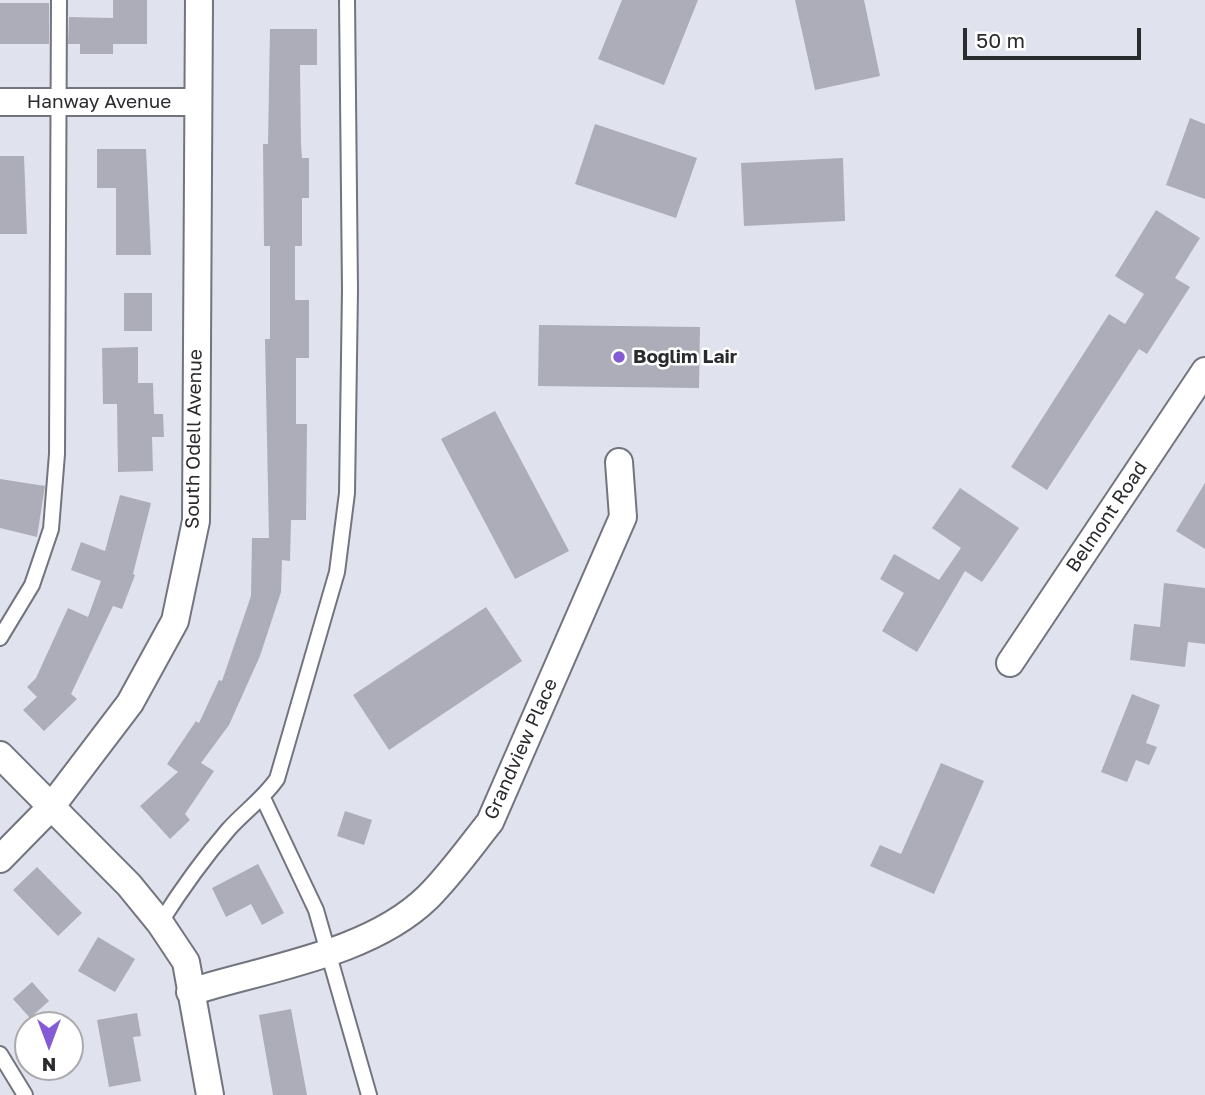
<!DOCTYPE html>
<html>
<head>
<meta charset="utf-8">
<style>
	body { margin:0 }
	#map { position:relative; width:1205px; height:1095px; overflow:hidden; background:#e0e2ed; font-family:"Golos Text",sans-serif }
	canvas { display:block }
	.north { position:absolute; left:14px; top:1011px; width:70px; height:70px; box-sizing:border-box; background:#fff; border:2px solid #aaaaac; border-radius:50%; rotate:180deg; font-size:19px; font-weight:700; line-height:28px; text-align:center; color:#2a2b2f }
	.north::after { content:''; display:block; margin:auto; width:24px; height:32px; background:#845bd5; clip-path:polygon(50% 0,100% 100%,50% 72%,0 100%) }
	.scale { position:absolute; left:963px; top:28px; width:178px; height:32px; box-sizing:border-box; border:4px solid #2a2b2f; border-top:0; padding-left:9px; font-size:21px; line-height:24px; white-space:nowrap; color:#2a2b2f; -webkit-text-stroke:5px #fff; paint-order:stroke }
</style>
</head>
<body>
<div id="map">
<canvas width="1205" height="1095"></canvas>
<div class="north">N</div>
<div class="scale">50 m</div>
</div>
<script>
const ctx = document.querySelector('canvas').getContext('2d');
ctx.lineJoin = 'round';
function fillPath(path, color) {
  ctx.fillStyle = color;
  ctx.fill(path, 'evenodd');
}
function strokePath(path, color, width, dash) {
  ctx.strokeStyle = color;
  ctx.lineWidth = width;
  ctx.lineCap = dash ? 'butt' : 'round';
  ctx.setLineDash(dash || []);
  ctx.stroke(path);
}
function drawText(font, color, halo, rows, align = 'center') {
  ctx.font = font + ' "Golos Text",sans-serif';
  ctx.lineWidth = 5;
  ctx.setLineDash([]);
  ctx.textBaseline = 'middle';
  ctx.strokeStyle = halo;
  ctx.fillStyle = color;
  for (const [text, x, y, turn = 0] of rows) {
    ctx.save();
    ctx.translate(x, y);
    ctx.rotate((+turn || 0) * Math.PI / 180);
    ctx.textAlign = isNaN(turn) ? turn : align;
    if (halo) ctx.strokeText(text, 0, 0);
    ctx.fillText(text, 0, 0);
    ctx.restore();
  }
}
fillPath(new Path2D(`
	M 113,0 L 147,0 L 147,44 L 113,44 L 113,54 L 80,54 L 80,44 L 68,44 L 69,17 L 113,18 Z
	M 622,0 L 698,0 L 664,85 L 598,59 Z
	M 795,0 L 864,0 L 880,76 L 815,90 Z
	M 0,3 L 49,3 L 49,44 L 0,44 Z
	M 270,29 L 317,29 L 317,65 L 300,65 L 301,144 L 302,158 L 309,158 L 309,198 L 302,198 L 302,246 L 295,246 L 295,300 L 309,300 L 309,358 L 296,358 L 296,424 L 307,424 L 306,520 L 291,520 L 290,561 L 282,560 L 281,592 L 260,656 L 229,725 L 201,763 L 214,771 L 185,814 L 190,820 L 170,839 L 140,806 L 178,772 L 167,764 L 196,721 L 199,723 L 219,680 L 222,681 L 251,596 L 252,538 L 269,538 L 265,339 L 270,339 L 270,246 L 264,246 L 263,144 L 268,144 Z
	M 1190,118 L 1205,124 L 1205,199 L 1166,185 Z
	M 595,124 L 697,158 L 676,218 L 575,184 Z
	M 97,149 L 146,149 L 151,255 L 116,255 L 116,188 L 97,188 Z
	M 0,156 L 24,156 L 27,234 L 0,234 Z
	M 843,158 L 845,221 L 744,226 L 741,163 Z
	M 1156,210 L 1200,238 L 1175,278 L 1190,287 L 1147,354 L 1139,349 L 1047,490 L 1011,467 L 1109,314 L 1125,324 L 1144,294 L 1115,276 Z
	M 124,293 L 152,293 L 152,331 L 124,331 Z
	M 539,325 L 700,327 L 699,388 L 538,386 Z
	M 138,347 L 138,383 L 153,383 L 154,414 L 163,414 L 164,437 L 152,437 L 153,471 L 118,472 L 117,404 L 103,404 L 102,348 Z
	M 495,411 L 569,551 L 515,579 L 441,439 Z
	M 0,479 L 45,486 L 37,537 L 0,528 Z
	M 1205,483 L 1205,549 L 1176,531 Z
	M 960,488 L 1019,528 L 982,582 L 965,571 L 917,652 L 882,631 L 904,593 L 880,579 L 894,554 L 939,580 L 961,548 L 932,528 Z
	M 120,495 L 151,503 L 133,574 L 135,575 L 122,609 L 113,606 L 71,694 L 77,699 L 44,731 L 23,710 L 37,697 L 27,687 L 36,678 L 68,608 L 88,617 L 101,581 L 71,570 L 81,542 L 105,551 Z
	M 1164,583 L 1205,588 L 1205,644 L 1188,642 L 1185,667 L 1130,660 L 1134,624 L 1160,627 Z
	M 486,607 L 522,661 L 389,750 L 353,695 Z
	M 1132,694 L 1160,705 L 1146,743 L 1157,747 L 1149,765 L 1136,760 L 1127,782 L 1101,772 Z
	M 941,763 L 984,781 L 934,894 L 870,866 L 880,845 L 901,854 Z
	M 345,811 L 372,820 L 364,845 L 337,836 Z
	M 258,864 L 284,913 L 262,925 L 251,904 L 226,917 L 212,888 Z
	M 37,867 L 82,913 L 58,936 L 13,890 Z
	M 98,937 L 135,959 L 115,992 L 78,971 Z
	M 32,982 L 49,1001 L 30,1018 L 13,999 Z
	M 291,1009 L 307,1095 L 273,1095 L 259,1015 Z
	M 137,1013 L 141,1036 L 133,1037 L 141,1081 L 109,1087 L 97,1020 Z`), '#acadb8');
const service = new Path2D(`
	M 0,638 L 32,585 L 51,529 L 57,454 L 59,0
	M 263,798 L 316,910 L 369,1095
	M 160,923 C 181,890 203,859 228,830 C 244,812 263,799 277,779 L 337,572 L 347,493 L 350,290 L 347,0
	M 0,1054 L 25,1095`);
const minor = new Path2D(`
	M 0,102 L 197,102
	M 1010,663 L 1205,371
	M 0,755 L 129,885 L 160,923 L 186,962 L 210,1095
	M 0,859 L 51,807 L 130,703 L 175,621 L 196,521 L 199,0
	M 190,992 C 266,968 370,954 428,897 C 451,874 470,847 490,822 L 623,517 L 619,462`);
strokePath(service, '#72747e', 18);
strokePath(minor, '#72747e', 30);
strokePath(service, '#fff', 14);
strokePath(minor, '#fff', 26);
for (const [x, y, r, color] of [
	[619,357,7,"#845bd5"]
]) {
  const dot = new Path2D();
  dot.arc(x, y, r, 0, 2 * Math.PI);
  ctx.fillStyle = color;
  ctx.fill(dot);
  strokePath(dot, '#fff', 2.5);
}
drawText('19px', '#2a2b2f', '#fff', [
	["Hanway Avenue",99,102],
	["South Odell Avenue",194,439,-89],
	["Belmont Road",1107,517,-56],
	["Grandview Place",521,749,-66]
]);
drawText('bold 19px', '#2a2b2f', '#fff', [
	["Boglim Lair",633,357]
], 'left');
</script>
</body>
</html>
